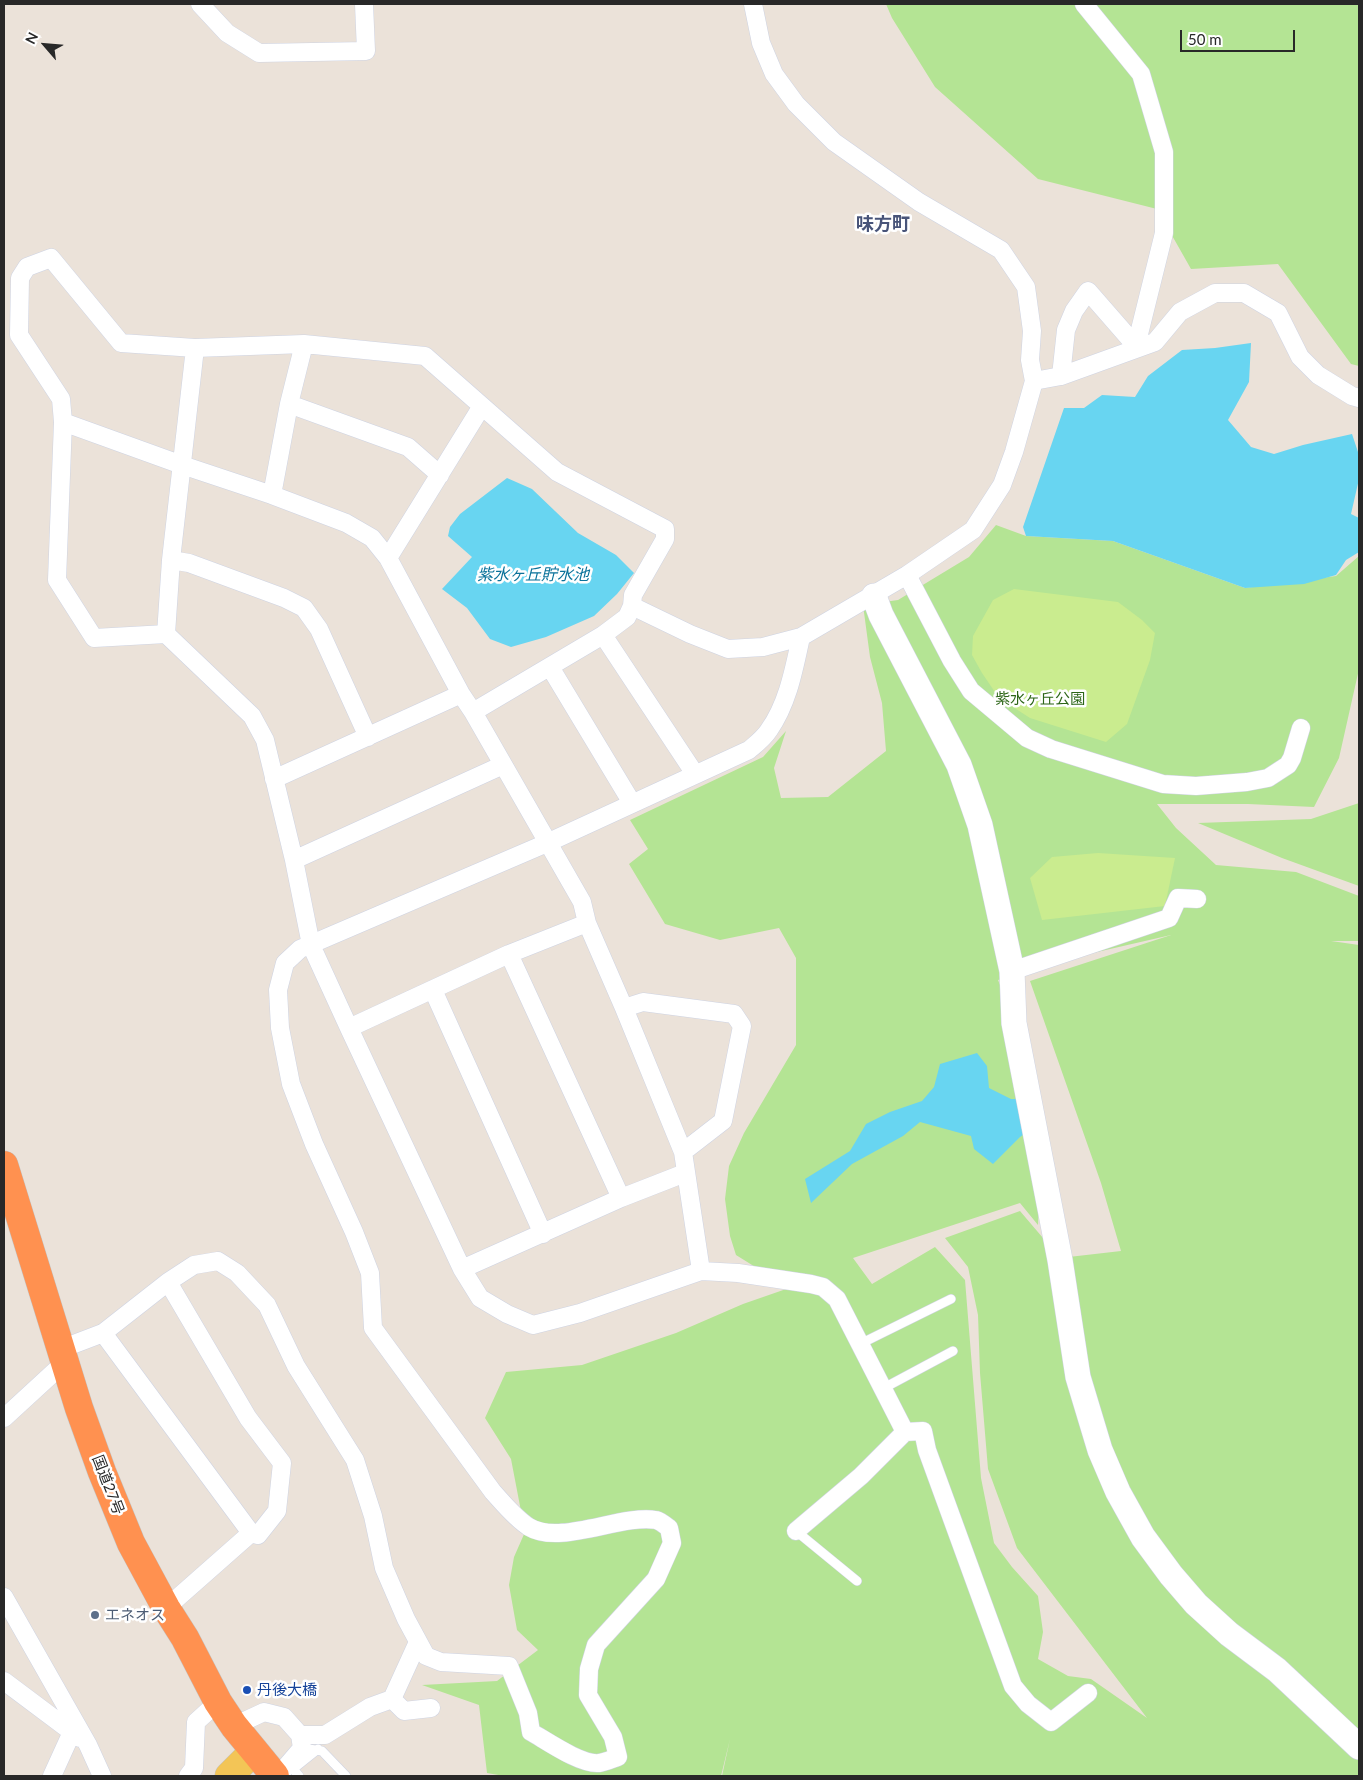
<!DOCTYPE html>
<html>
<head>
<meta charset="utf-8">
<style>
	body { margin:0 }
	#map { position:relative; width:1363px; height:1780px; overflow:hidden; background:#ebe2d9; font-family:Lato,sans-serif }
	canvas { display:block }
	.frame { position:absolute; inset:0; border:5px solid #282828; pointer-events:none }
	.north { position:absolute; left:20px; top:20px; width:50px; height:50px; -webkit-text-stroke:4px #fff; paint-order:stroke; rotate:297deg; font-size:14px; font-weight:700; line-height:20px; text-align:center; color:#282828 }
	.north::after { content:''; display:block; margin:auto; width:18px; height:22px; background:#282828; clip-path:polygon(50% 0,100% 100%,50% 72%,0 100%) }
	.scale { position:absolute; left:1180px; top:30px; width:115px; height:22px; box-sizing:border-box; border:2px solid #282828; border-top:0; padding-left:6px; font-size:15px; line-height:18px; white-space:nowrap; color:#282828; -webkit-text-stroke:4px #fff; paint-order:stroke }
</style>
</head>
<body>
<div id="map">
<canvas width="1363" height="1780"></canvas>
<div class="frame"></div>
<div class="north">N</div>
<div class="scale">50 m</div>
</div>
<script>
const ctx = document.querySelector('canvas').getContext('2d');
ctx.lineJoin = 'round';
function fillPath(path, color) {
  ctx.fillStyle = color;
  ctx.fill(path, 'evenodd');
}
function strokePath(path, color, width, dash) {
  ctx.strokeStyle = color;
  ctx.lineWidth = width;
  ctx.lineCap = dash ? 'butt' : 'round';
  ctx.setLineDash(dash || []);
  ctx.stroke(path);
}
function drawText(font, color, halo, rows, align = 'center') {
  ctx.font = font + ' Lato,"Noto Sans JP",sans-serif';
  ctx.lineWidth = 5;
  ctx.setLineDash([]);
  ctx.textBaseline = 'middle';
  ctx.strokeStyle = halo;
  ctx.fillStyle = color;
  for (const [text, x, y, turn = 0] of rows) {
    ctx.save();
    ctx.translate(x, y);
    ctx.rotate((+turn || 0) * Math.PI / 180);
    ctx.textAlign = isNaN(turn) ? turn : align;
    if (halo) ctx.strokeText(text, 0, 0);
    ctx.fillText(text, 0, 0);
    ctx.restore();
  }
}
fillPath(new Path2D(`
	M 886,4 L 1359,4 L 1359,366 L 1351,364 L 1278,264 L 1191,269 L 1157,209 L 1038,179 L 935,87 L 892,18 Z
	M 996,525 L 1026,536 L 1113,541 L 1245,588 L 1336,576 L 1359,556 L 1359,669 L 1339,758 L 1314,807 L 1248,804 L 1157,804 L 1176,828 L 1216,865 L 1296,872 L 1359,896 L 1359,941 L 1331,941 L 1359,945 L 1359,1776 L 722,1776 L 730,1739 L 721,1776 L 504,1776 L 487,1773 L 479,1705 L 422,1685 L 497,1681 L 538,1650 L 517,1630 L 509,1585 L 514,1557 L 525,1532 L 511,1459 L 485,1418 L 506,1372 L 582,1365 L 676,1333 L 743,1304 L 789,1288 L 736,1255 L 730,1236 L 725,1199 L 729,1166 L 744,1133 L 796,1045 L 796,958 L 779,928 L 720,940 L 665,924 L 629,864 L 648,849 L 630,820 L 763,757 L 786,731 L 774,768 L 781,798 L 828,797 L 886,751 L 882,703 L 870,657 L 863,605 L 898,600 L 969,557 ZM 1171,935 L 1030,981 L 1101,1183 L 1121,1251 L 1060,1258 L 1020,1211 L 945,1238 L 968,1267 L 978,1315 L 980,1373 L 988,1469 L 1017,1548 L 1147,1718 L 1091,1679 L 1068,1676 L 1038,1659 L 1043,1632 L 1038,1596 L 1012,1567 L 994,1543 L 981,1478 L 965,1280 L 935,1247 L 872,1284 L 853,1258 L 1020,1203 L 1038,1225 L 1042,1142 L 1006,1000 L 998,980 L 1084,955 Z
	M 1359,803 L 1359,886 L 1282,858 L 1198,823 L 1311,819 Z`), '#b4e494');
fillPath(new Path2D(`
	M 1014,589 L 1118,602 L 1142,620 L 1155,633 L 1150,660 L 1127,724 L 1106,742 L 1030,718 L 999,698 L 982,673 L 972,655 L 973,636 L 993,600 Z
	M 1098,853 L 1175,858 L 1165,906 L 1042,920 L 1030,878 L 1052,857 Z`), '#caec8f');
fillPath(new Path2D(`
	M 1251,343 L 1249,382 L 1228,420 L 1251,447 L 1274,454 L 1303,445 L 1352,434 L 1359,455 L 1359,479 L 1351,514 L 1359,518 L 1359,552 L 1346,560 L 1336,575 L 1304,584 L 1245,588 L 1113,541 L 1026,536 L 1023,527 L 1064,408 L 1084,408 L 1102,395 L 1135,397 L 1148,376 L 1182,350 L 1215,348 Z
	M 507,478 L 532,489 L 578,533 L 616,555 L 634,573 L 617,594 L 594,616 L 546,637 L 511,647 L 490,639 L 467,608 L 442,589 L 472,557 L 448,536 L 450,527 L 460,514 Z
	M 977,1053 L 987,1066 L 989,1088 L 1011,1099 L 1023,1099 L 1030,1130 L 1020,1137 L 993,1164 L 974,1149 L 971,1136 L 920,1122 L 903,1136 L 852,1164 L 811,1203 L 805,1179 L 850,1151 L 866,1124 L 890,1112 L 922,1101 L 934,1087 L 940,1064 Z`), '#68d5f1');
const lane = new Path2D(`
	M 860,1344 L 951,1299
	M 882,1389 L 953,1351
	M 796,1531 L 857,1581
	M 302,1748 L 322,1751 L 346,1776
	M 299,1776 L 293,1769 L 318,1749`);
const street = new Path2D(`
	M 200,4 L 227,33 L 259,53 L 366,51 L 364,4
	M 1061,376 L 1155,342 L 1180,312 L 1215,293 L 1244,293 L 1278,313 L 1300,357 L 1318,375 L 1352,396 L 1359,398
	M 1034,381 L 1061,376 L 1066,330 L 1074,311 L 1088,291 L 1136,346 L 1164,233 L 1164,152 L 1141,74 L 1084,4
	M 289,404 L 408,447 L 440,475
	M 63,422 L 182,465 L 272,495 L 346,523 L 372,538 L 388,558 L 461,694 L 473,712 L 582,902 L 587,923 L 624,1008 L 683,1152 L 701,1271
	M 272,495 L 289,404 L 304,344
	M 388,558 L 482,406
	M 171,560 L 189,563 L 284,598 L 304,608 L 319,629 L 368,737
	M 907,575 L 952,661 L 971,691 L 1027,738 L 1051,749 L 1163,784 L 1196,786 L 1247,782 L 1268,778 L 1288,765 L 1292,758 L 1301,728
	M 632,606 L 690,634 L 728,649 L 763,647 L 801,637 L 907,575 L 973,530 L 1002,485 L 1014,452 L 1034,381 L 1030,360 L 1032,331 L 1026,287 L 1001,250 L 919,202 L 834,142 L 796,104 L 774,74 L 761,43 L 753,4
	M 166,634 L 171,560 L 195,348
	M 603,635 L 695,774
	M 550,667 L 632,803
	M 473,712 L 603,635 L 627,617 L 632,606 L 633,595 L 665,539 L 665,529 L 557,472 L 425,356 L 304,344 L 195,348 L 121,343 L 51,258 L 27,267 L 20,278 L 19,335 L 61,399 L 63,422 L 57,580 L 94,638 L 166,634 L 252,716 L 265,740 L 294,860 L 311,945 L 349,1028 L 462,1269 L 480,1298 L 507,1314 L 533,1325 L 580,1313 L 701,1271 L 738,1273 L 811,1284 L 823,1287 L 837,1299 L 905,1432
	M 274,779 L 461,694
	M 294,860 L 503,765
	M 509,954 L 621,1198
	M 1012,971 L 1169,918 L 1178,898 L 1197,899
	M 433,990 L 543,1234
	M 624,1008 L 643,1002 L 734,1014 L 742,1026 L 723,1121 L 683,1152
	M 349,1028 L 509,954 L 587,923
	M 462,1269 L 621,1198 L 685,1173
	M 103,1333 L 251,1533
	M 61,1349 L 103,1333 L 168,1282 L 194,1265 L 218,1261 L 237,1273 L 267,1305 L 296,1366 L 355,1460 L 373,1516 L 384,1568 L 406,1619 L 426,1656 L 441,1662 L 509,1666 L 528,1713 L 531,1732 C 547,1741 581,1765 599,1763 C 605,1762 612,1759 618,1757 L 613,1737 L 588,1695 L 589,1669 L 596,1645 L 656,1579 L 672,1543 L 669,1528 C 665,1525 660,1521 656,1520 C 621,1514 560,1546 529,1527 C 515,1518 504,1504 493,1492 L 373,1328 L 370,1273 L 354,1232 L 314,1144 L 291,1084 L 280,1028 L 278,990 L 285,963 L 300,949 L 547,843 L 749,750 C 756,744 764,738 769,730 C 788,703 794,669 801,637
	M 4,1418 L 65,1362
	M 796,1531 L 861,1476 L 905,1432 L 923,1431 L 927,1450 L 1013,1686 L 1028,1704 L 1051,1722 L 1088,1693
	M 4,1597 L 88,1745 L 102,1776
	M 166,1608 L 251,1533 L 258,1535 L 277,1511 L 282,1463 L 248,1418 L 168,1282
	M 4,1681 L 80,1738
	M 392,1699 L 404,1711 L 431,1708
	M 234,1726 L 264,1712 L 284,1717 L 300,1735 L 302,1748 L 278,1776
	M 300,1735 L 325,1735 L 370,1707 L 392,1699 L 418,1642
	M 52,1776 L 72,1732
	M 188,1776 L 194,1768 L 196,1722 L 218,1702`);
const secondary = new Path2D(`
	M 874,596 L 881,615 L 959,765 L 980,825 L 1012,971 L 1014,1023 L 1060,1260 L 1078,1377 L 1100,1450 L 1118,1492 L 1143,1537 L 1171,1575 L 1196,1604 L 1229,1634 L 1277,1670 L 1359,1747`);
const primary = new Path2D(`
	M 229,1776 L 254,1751`);
const highway = new Path2D(`
	M 4,1165 L 79,1408 L 102,1472 L 131,1543 L 166,1608 L 185,1638 L 218,1702 L 234,1726 L 275,1776`);
strokePath(lane, '#ced3e2', 10);
strokePath(street, '#ced3e2', 19);
strokePath(secondary, '#ced3e2', 26);
strokePath(primary, '#c3c3c3', 29);
strokePath(highway, '#c3c3c3', 29);
strokePath(lane, '#fff', 9);
strokePath(street, '#fff', 18);
strokePath(secondary, '#fff', 25);
strokePath(primary, '#f3c556', 28);
strokePath(highway, '#ff9150', 28);
for (const [x, y, r, color] of [
	[95,1615,5,"#5c6f8a"],
	[247,1690,5,"#1a4fb4"]
]) {
  const dot = new Path2D();
  dot.arc(x, y, r, 0, 2 * Math.PI);
  ctx.fillStyle = color;
  ctx.fill(dot);
  strokePath(dot, '#fff', 2);
}
drawText('15px', '#2d6618', '#fff', [
	["紫水ヶ丘公園",1040,699]
]);
drawText('15px', '#282828', '#fff', [
	["国道27号",108,1485,69]
]);
drawText('15px', '#4e5e75', '#fff', [
	["エネオス",105,1615]
], 'left');
drawText('15px', '#164399', '#fff', [
	["丹後大橋",257,1690]
], 'left');
drawText('italic 16px', '#0a729a', '#fff', [
	["紫水ヶ丘貯水池",533,575]
]);
drawText('bold 18px', '#485479', '#fff', [
	["味方町",883,224]
]);
</script>
</body>
</html>
